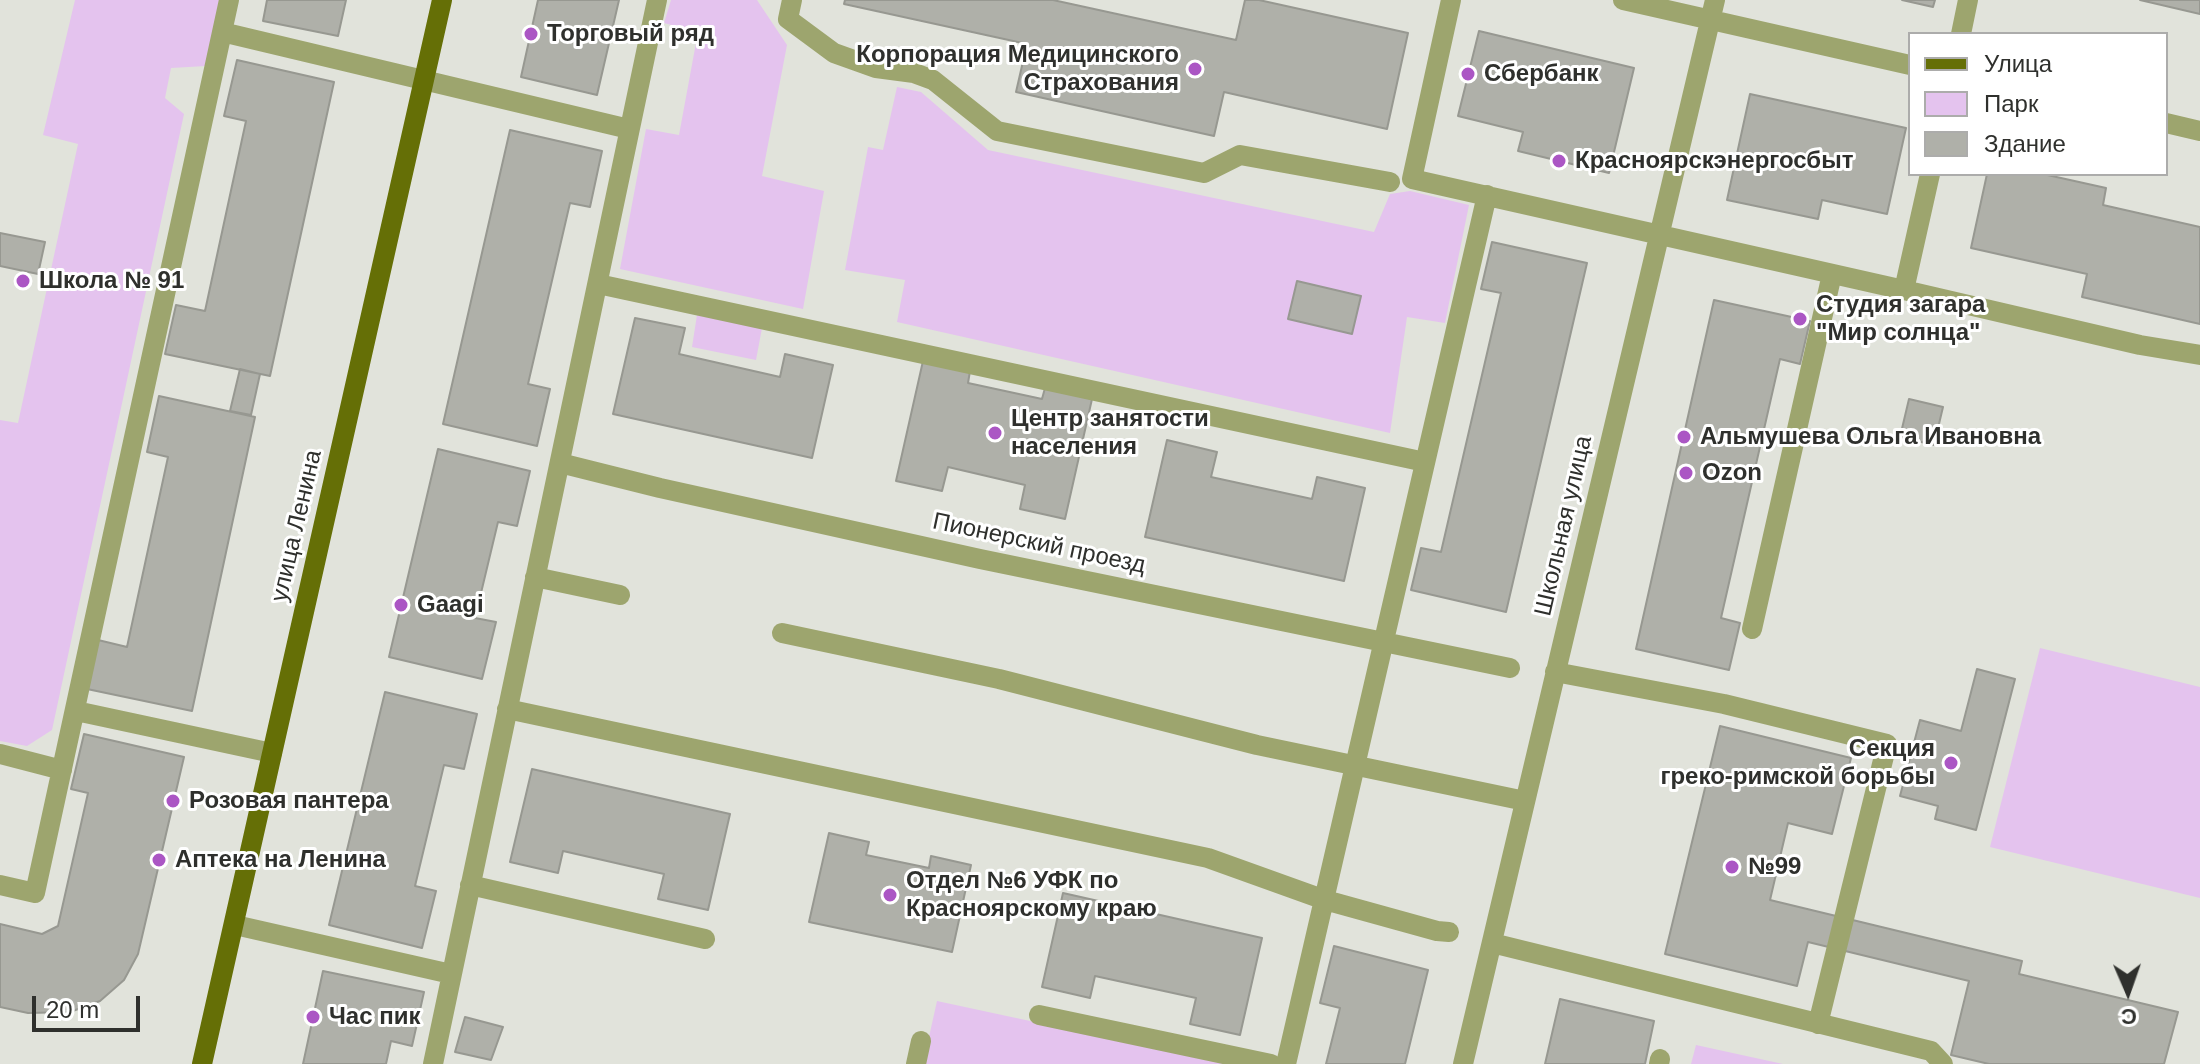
<!DOCTYPE html>
<html>
<head>
<meta charset="utf-8">
<style>
	body { margin:0 }
	#map { position:relative; width:2200px; height:1064px; overflow:hidden; background:#e1e3db; font-family:Arial,sans-serif }
	canvas { display:block }
	.legend { position:absolute; left:1908px; top:32px; width:260px; height:144px; box-sizing:border-box; background:#fff; border:2px solid #acacab; margin:0; padding:10px 14px; list-style:none; font-size:24px; color:#2f302d }
	.legend li { display:flex; align-items:center; gap:16px; height:40px }
	.legend b { width:40px; border:2px solid #acacab }
	.north { position:absolute; left:2088px; top:952px; width:80px; height:80px; -webkit-text-stroke:6px #fff; paint-order:stroke; rotate:178deg; font-size:22px; font-weight:700; line-height:32px; text-align:center; color:#2f302d }
	.north::after { content:''; display:block; margin:auto; width:28px; height:36px; background:#2f302d; clip-path:polygon(50% 0,100% 100%,50% 72%,0 100%) }
	.scale { position:absolute; left:32px; top:996px; width:108px; height:36px; box-sizing:border-box; border:4px solid #2f302d; border-top:0; padding-left:10px; font-size:24px; line-height:28px; white-space:nowrap; color:#2f302d; -webkit-text-stroke:6px #fff; paint-order:stroke }
</style>
</head>
<body>
<div id="map">
<canvas width="2200" height="1064"></canvas>
<ul class="legend">
<li><b style="height:10px;background:#656f06"></b>Улица</li>
<li><b style="height:22px;background:#e4c3ee"></b>Парк</li>
<li><b style="height:22px;background:#afb0a9"></b>Здание</li>
</ul>
<div class="north">С</div>
<div class="scale">20 m</div>
</div>
<script>
const ctx = document.querySelector('canvas').getContext('2d');
ctx.lineJoin = 'round';
function fillPath(path, color) {
  ctx.fillStyle = color;
  ctx.fill(path, 'evenodd');
}
function strokePath(path, color, width, dash) {
  ctx.strokeStyle = color;
  ctx.lineWidth = width;
  ctx.lineCap = dash ? 'butt' : 'round';
  ctx.setLineDash(dash || []);
  ctx.stroke(path);
}
function drawText(font, color, halo, rows, align = 'center') {
  ctx.font = font + ' Arial,sans-serif';
  ctx.lineWidth = 6;
  ctx.setLineDash([]);
  ctx.textBaseline = 'middle';
  ctx.strokeStyle = halo;
  ctx.fillStyle = color;
  for (const [text, x, y, turn = 0] of rows) {
    ctx.save();
    ctx.translate(x, y);
    ctx.rotate((+turn || 0) * Math.PI / 180);
    ctx.textAlign = isNaN(turn) ? turn : align;
    if (halo) ctx.strokeText(text, 0, 0);
    ctx.fillText(text, 0, 0);
    ctx.restore();
  }
}
fillPath(new Path2D(`
	M 75,0 L 222,0 L 206,66 L 171,68 L 165,98 L 184,114 L 52,730 L 27,746 L 0,741 L 0,420 L 18,423 L 78,144 L 43,135 Z
	M 671,0 L 757,0 L 787,45 L 762,176 L 824,191 L 803,309 L 620,269 L 646,129 L 679,135 L 698,32 L 664,23 Z
	M 897,87 L 921,92 L 988,150 L 1374,232 L 1390,194 L 1410,191 L 1469,205 L 1445,323 L 1407,317 L 1390,433 L 897,322 L 905,280 L 845,270 L 868,147 L 883,150 Z
	M 697,315 L 762,328 L 756,360 L 692,347 Z
	M 2040,648 L 2200,687 L 2200,898 L 1990,847 Z
	M 937,1001 L 1230,1064 L 923,1064 Z
	M 1696,1045 L 1783,1064 L 1691,1064 Z`), '#e4c3ee');
const building = new Path2D(`
	M 267,0 L 346,0 L 338,36 L 263,21 Z
	M 538,0 L 619,0 L 597,95 L 521,77 Z
	M 845,0 L 1053,0 L 1236,40 L 1245,0 L 1259,0 L 1408,33 L 1387,129 L 1224,92 L 1214,136 L 1016,92 L 1027,44 L 844,4 Z
	M 1902,0 L 1935,0 L 1933,7 Z
	M 2140,0 L 2200,0 L 2200,14 Z
	M 1479,31 L 1634,68 L 1609,173 L 1518,151 L 1523,132 L 1458,116 Z
	M 237,60 L 334,82 L 270,376 L 165,354 L 176,305 L 205,311 L 246,121 L 224,116 Z
	M 1750,94 L 1906,128 L 1887,214 L 1822,200 L 1818,219 L 1727,200 Z
	M 510,130 L 602,151 L 590,207 L 570,203 L 528,384 L 550,389 L 537,446 L 443,424 Z
	M 1987,174 L 2043,174 L 2106,188 L 2103,205 L 2200,227 L 2200,324 L 2082,297 L 2087,274 L 1971,248 Z
	M 0,233 L 45,242 L 38,274 L 0,266 Z
	M 1492,242 L 1587,263 L 1506,612 L 1411,590 L 1421,548 L 1441,552 L 1501,293 L 1481,289 Z
	M 1297,281 L 1361,296 L 1352,334 L 1288,319 Z
	M 1714,300 L 1810,321 L 1800,364 L 1780,359 L 1721,618 L 1740,623 L 1729,670 L 1636,649 Z
	M 635,318 L 685,328 L 679,354 L 780,377 L 785,354 L 833,365 L 812,458 L 613,414 Z
	M 923,361 L 970,371 L 968,383 L 1042,399 L 1045,388 L 1092,399 L 1065,519 L 1020,509 L 1025,485 L 948,467 L 942,491 L 896,481 Z
	M 240,369 L 260,374 L 251,415 L 230,411 Z
	M 159,396 L 255,417 L 192,711 L 87,689 L 98,640 L 127,647 L 168,457 L 147,452 Z
	M 1909,399 L 1943,407 L 1934,445 L 1900,437 Z
	M 1167,440 L 1217,452 L 1211,477 L 1312,499 L 1317,477 L 1365,488 L 1344,581 L 1145,537 Z
	M 438,449 L 530,471 L 517,526 L 498,522 L 475,618 L 496,622 L 482,679 L 389,657 Z
	M 1977,669 L 2015,679 L 1976,830 L 1935,819 L 1938,806 L 1900,796 L 1920,720 L 1961,731 Z
	M 385,692 L 477,714 L 464,769 L 444,765 L 415,886 L 436,891 L 422,948 L 329,925 Z
	M 1720,726 L 1851,758 L 1832,834 L 1788,823 L 1770,900 L 2022,961 L 2019,974 L 2178,1012 L 2164,1064 L 1989,1064 L 1951,1055 L 1969,981 L 1808,942 L 1797,986 L 1665,954 Z
	M 84,734 L 184,757 L 138,954 L 124,980 L 100,1001 L 70,1012 L 28,1013 L 0,1007 L 0,924 L 42,934 L 58,926 L 88,793 L 71,789 Z
	M 532,769 L 730,814 L 708,910 L 658,899 L 664,874 L 563,851 L 558,873 L 510,862 Z
	M 829,833 L 869,842 L 866,855 L 929,868 L 931,856 L 971,865 L 952,952 L 809,922 Z
	M 1063,893 L 1262,938 L 1240,1035 L 1190,1024 L 1196,998 L 1095,976 L 1090,998 L 1042,987 Z
	M 1334,946 L 1428,970 L 1405,1064 L 1326,1064 L 1340,1008 L 1320,1003 Z
	M 323,971 L 424,992 L 412,1046 L 391,1041 L 386,1064 L 303,1064 Z
	M 1560,999 L 1654,1021 L 1645,1064 L 1545,1064 Z
	M 465,1017 L 503,1027 L 491,1060 L 455,1052 Z`);
fillPath(building, '#afb0a9');
strokePath(building, '#979891', 2);
strokePath(new Path2D(`
	M 792,0 L 788,19 L 834,53 L 876,68 L 914,73 L 933,80 L 997,131 L 1204,173 L 1240,155 L 1390,182
	M 1451,0 L 1412,179 L 1904,290 L 1930,174
	M 1623,0 L 1910,65
	M 222,32 L 629,129
	M 1961,34 L 1968,0
	M 2166,123 L 2200,131
	M 598,284 L 1425,462
	M 1904,290 L 2140,345 L 2200,355
	M 560,463 L 660,488 L 980,559 L 1510,668
	M 535,577 L 620,595
	M 1752,629 L 1832,274
	M 782,633 L 999,679 L 1257,745 L 1525,801
	M 1555,672 L 1724,704 L 1887,744 L 1818,1024
	M 507,709 L 1208,858 L 1325,900 L 1437,931 L 1449,932
	M 76,711 L 272,753
	M 0,754 L 62,770
	M 0,885 L 35,893 L 229,0
	M 470,885 L 705,939
	M 235,925 L 451,974
	M 1492,943 L 1931,1051 L 1943,1064
	M 1039,1015 L 1271,1064
	M 433,1064 L 657,0
	M 916,1064 L 921,1041
	M 1286,1064 L 1487,195
	M 1463,1064 L 1715,0
	M 1659,1064 L 1660,1059`), '#9da56e', 20);
strokePath(new Path2D(`
	M 202,1064 L 442,0`), '#656f06', 20);
for (const [x, y, r, color] of [
	[531,34,8,"#ab56c4"],
	[1195,69,8,"#ab56c4"],
	[1468,74,8,"#ab56c4"],
	[1559,161,8,"#ab56c4"],
	[23,281,8,"#ab56c4"],
	[1800,319,8,"#ab56c4"],
	[995,433,8,"#ab56c4"],
	[1684,437,8,"#ab56c4"],
	[1686,473,8,"#ab56c4"],
	[401,605,8,"#ab56c4"],
	[1951,763,8,"#ab56c4"],
	[173,801,8,"#ab56c4"],
	[159,860,8,"#ab56c4"],
	[1732,867,8,"#ab56c4"],
	[890,895,8,"#ab56c4"],
	[313,1017,8,"#ab56c4"]
]) {
  const dot = new Path2D();
  dot.arc(x, y, r, 0, 2 * Math.PI);
  ctx.fillStyle = color;
  ctx.fill(dot);
  strokePath(dot, '#fff', 3);
}
drawText('bold 24px', '#2f302d', '#fff', [
	["Торговый ряд",547,34],
	["Корпорация Медицинского",1179,55,"right"],
	["Cтрахования",1179,83,"right"],
	["Сбербанк",1484,74],
	["Красноярскэнергосбыт",1575,161],
	["Школа № 91",39,281],
	["Студия загара",1816,305],
	["\"Мир солнца\"",1816,333],
	["Центр занятости",1011,419],
	["населения",1011,447],
	["Альмушева Ольга Ивановна",1700,437],
	["Ozon",1702,473],
	["Gaagi",417,605],
	["Секция",1935,749,"right"],
	["греко-римской борьбы",1935,777,"right"],
	["Розовая пантера",189,801],
	["Аптека на Ленина",175,860],
	["№99",1748,867],
	["Отдел №6 УФК по",906,881],
	["Красноярскому краю",906,909],
	["Час пик",329,1017]
], 'left');
drawText('24px', '#2f302d', '#fff', [
	["улица Ленина",297,526,-77],
	["Школьная улица",1564,526,-77],
	["Пионерский проезд",1039,544,12]
]);
</script>
</body>
</html>
